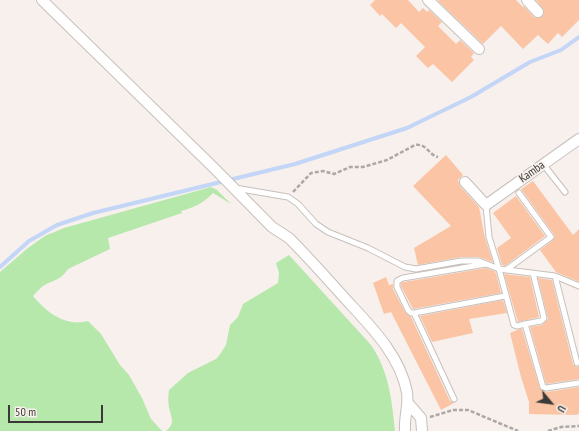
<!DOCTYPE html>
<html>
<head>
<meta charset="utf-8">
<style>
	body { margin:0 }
	#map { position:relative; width:579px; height:431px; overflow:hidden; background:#f7f0ec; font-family:"PT Sans Narrow",sans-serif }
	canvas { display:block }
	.north { position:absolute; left:531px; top:383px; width:40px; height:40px; -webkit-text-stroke:3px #f7f0ec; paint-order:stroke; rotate:119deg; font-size:11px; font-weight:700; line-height:16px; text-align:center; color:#3b3937 }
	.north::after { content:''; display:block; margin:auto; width:14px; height:18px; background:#3b3937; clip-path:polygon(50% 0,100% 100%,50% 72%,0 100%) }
	.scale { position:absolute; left:8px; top:405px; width:95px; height:18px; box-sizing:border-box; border:2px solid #3b3937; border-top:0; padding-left:5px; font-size:12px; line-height:14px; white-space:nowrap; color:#3b3937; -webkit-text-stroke:3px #f7f0ec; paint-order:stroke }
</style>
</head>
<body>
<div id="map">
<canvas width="579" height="431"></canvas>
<div class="north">U</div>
<div class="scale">50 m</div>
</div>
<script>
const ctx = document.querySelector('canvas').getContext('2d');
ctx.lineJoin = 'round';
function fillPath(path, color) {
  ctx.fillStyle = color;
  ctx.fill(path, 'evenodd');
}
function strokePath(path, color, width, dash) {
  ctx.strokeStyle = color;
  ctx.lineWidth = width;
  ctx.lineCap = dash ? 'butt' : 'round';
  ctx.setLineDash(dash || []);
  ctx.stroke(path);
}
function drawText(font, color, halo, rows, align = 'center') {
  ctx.font = font + ' "PT Sans Narrow",sans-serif';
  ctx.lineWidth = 3.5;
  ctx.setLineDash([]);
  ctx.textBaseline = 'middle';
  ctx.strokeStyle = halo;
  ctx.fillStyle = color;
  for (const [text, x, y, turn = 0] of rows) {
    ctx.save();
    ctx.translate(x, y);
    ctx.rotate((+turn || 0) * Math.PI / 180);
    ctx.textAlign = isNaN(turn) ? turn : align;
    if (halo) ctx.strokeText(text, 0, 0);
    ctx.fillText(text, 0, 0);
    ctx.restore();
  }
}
fillPath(new Path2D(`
	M 211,187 L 217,190 L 231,204 L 213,193 C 204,203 193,208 181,211 L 182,213 L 108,238 L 110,249 L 68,269 C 61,280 53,280 43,286 C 39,289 36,293 33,296 C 43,308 56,320 72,322 C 77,323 83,322 88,321 L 101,334 L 120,365 L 129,375 L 142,398 L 151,419 L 161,430 L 163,431 L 0,431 L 0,272 L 28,248 L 45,236 L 64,228 Z
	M 289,255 L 371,345 C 389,371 392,401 395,431 L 166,431 C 176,423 171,418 169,407 C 168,402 168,396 169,390 L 188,373 L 216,359 L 221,353 L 226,345 L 230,325 L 238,317 L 243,304 L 278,283 L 279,273 L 276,263 Z`), '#b6e7ab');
strokePath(new Path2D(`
	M 0,267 L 29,241 L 57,225 L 93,213 L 295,164 L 407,128 L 471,97 L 530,62 L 561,50 L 579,37`), '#c3d6f7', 4);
fillPath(new Path2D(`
	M 375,0 L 408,0 L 419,12 L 423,8 L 427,12 L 429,10 L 442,22 L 438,26 L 456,44 L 460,40 L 474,53 L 471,57 L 474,60 L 452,82 L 433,64 L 428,68 L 416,56 L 425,47 L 401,23 L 396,28 L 382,14 L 380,16 L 370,5 Z
	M 439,0 L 516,0 L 523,7 L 524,6 L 534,17 L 539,18 L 543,16 L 544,11 L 536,0 L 579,0 L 579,20 L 562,37 L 558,33 L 548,44 L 538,35 L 523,49 L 501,26 L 483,44 L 438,1 Z
	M 446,155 L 463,175 L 458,180 L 460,186 L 479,207 L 485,238 L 493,262 L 479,257 L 461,257 L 418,265 L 414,248 L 451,226 L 413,186 Z
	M 533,181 L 573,235 L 579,229 L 579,282 L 556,272 L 540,250 L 553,240 L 555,236 L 521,189 Z
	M 516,196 L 545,236 L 505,266 L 502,265 L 497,248 L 511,238 L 493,213 Z
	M 486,268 L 496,272 L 494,273 L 496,273 L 501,293 L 413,309 L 401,286 L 401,283 L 404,282 Z
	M 504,274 L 530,277 L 539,317 L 518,322 Z
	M 386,277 L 389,285 L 393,284 L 393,289 L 405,312 L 411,317 L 450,401 L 454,403 L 441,410 L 391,312 L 384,314 L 373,283 Z
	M 538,278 L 552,280 L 573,364 L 576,367 L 579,366 L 579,379 L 546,384 L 530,327 L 542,325 L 548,319 Z
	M 503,300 L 507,313 L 469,319 L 473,333 L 432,342 L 420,316 Z
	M 520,329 L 522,329 L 540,389 L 547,392 L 579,387 L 579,413 L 577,415 L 529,414 L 529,402 L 521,377 L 510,333 Z`), '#fac4a5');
const service = new Path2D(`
	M 543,164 L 565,192
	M 235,188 L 288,197 L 298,204 L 316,224 L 328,232 L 368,248 L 405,267 L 416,269 L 461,261 L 479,261 L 499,269 L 555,276 L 579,286
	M 486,205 L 489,237 L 499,269 L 514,325 L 517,326 L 525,324 L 543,387 L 546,388 L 579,383
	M 506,270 L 551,237 L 519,193
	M 555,276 L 577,363
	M 414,313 L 411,313 L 408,310 L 397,287 L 397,281 L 403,278 L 486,264
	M 525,324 L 541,321 L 544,318 L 533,273
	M 454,399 L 414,313 L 505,296`);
const minor = new Path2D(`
	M 42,0 L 215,169 L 272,227 L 289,238 C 307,256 324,275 341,294 C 367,323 399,352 407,392 C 409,405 404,417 405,431
	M 428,0 L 479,49
	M 527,0 L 538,12
	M 465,182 L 486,205 L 579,139
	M 408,403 L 421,418 L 422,431`);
strokePath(service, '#c7c0bc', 7);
strokePath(minor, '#c7c0bc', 12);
strokePath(new Path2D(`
	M 293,192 L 311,173 L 323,171 L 334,174 L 350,167 L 363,167 L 387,160 L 415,145 C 426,143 429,155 438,157
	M 430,417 L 453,410 L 468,410 L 518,431
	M 548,431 L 561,427 L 579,426`), '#ada8a5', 2.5, [4, 2]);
strokePath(service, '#fff', 5);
strokePath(minor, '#fff', 10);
drawText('12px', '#3b3937', '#f7f0ec', [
	["Kamba",532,172,-35]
]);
</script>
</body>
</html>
